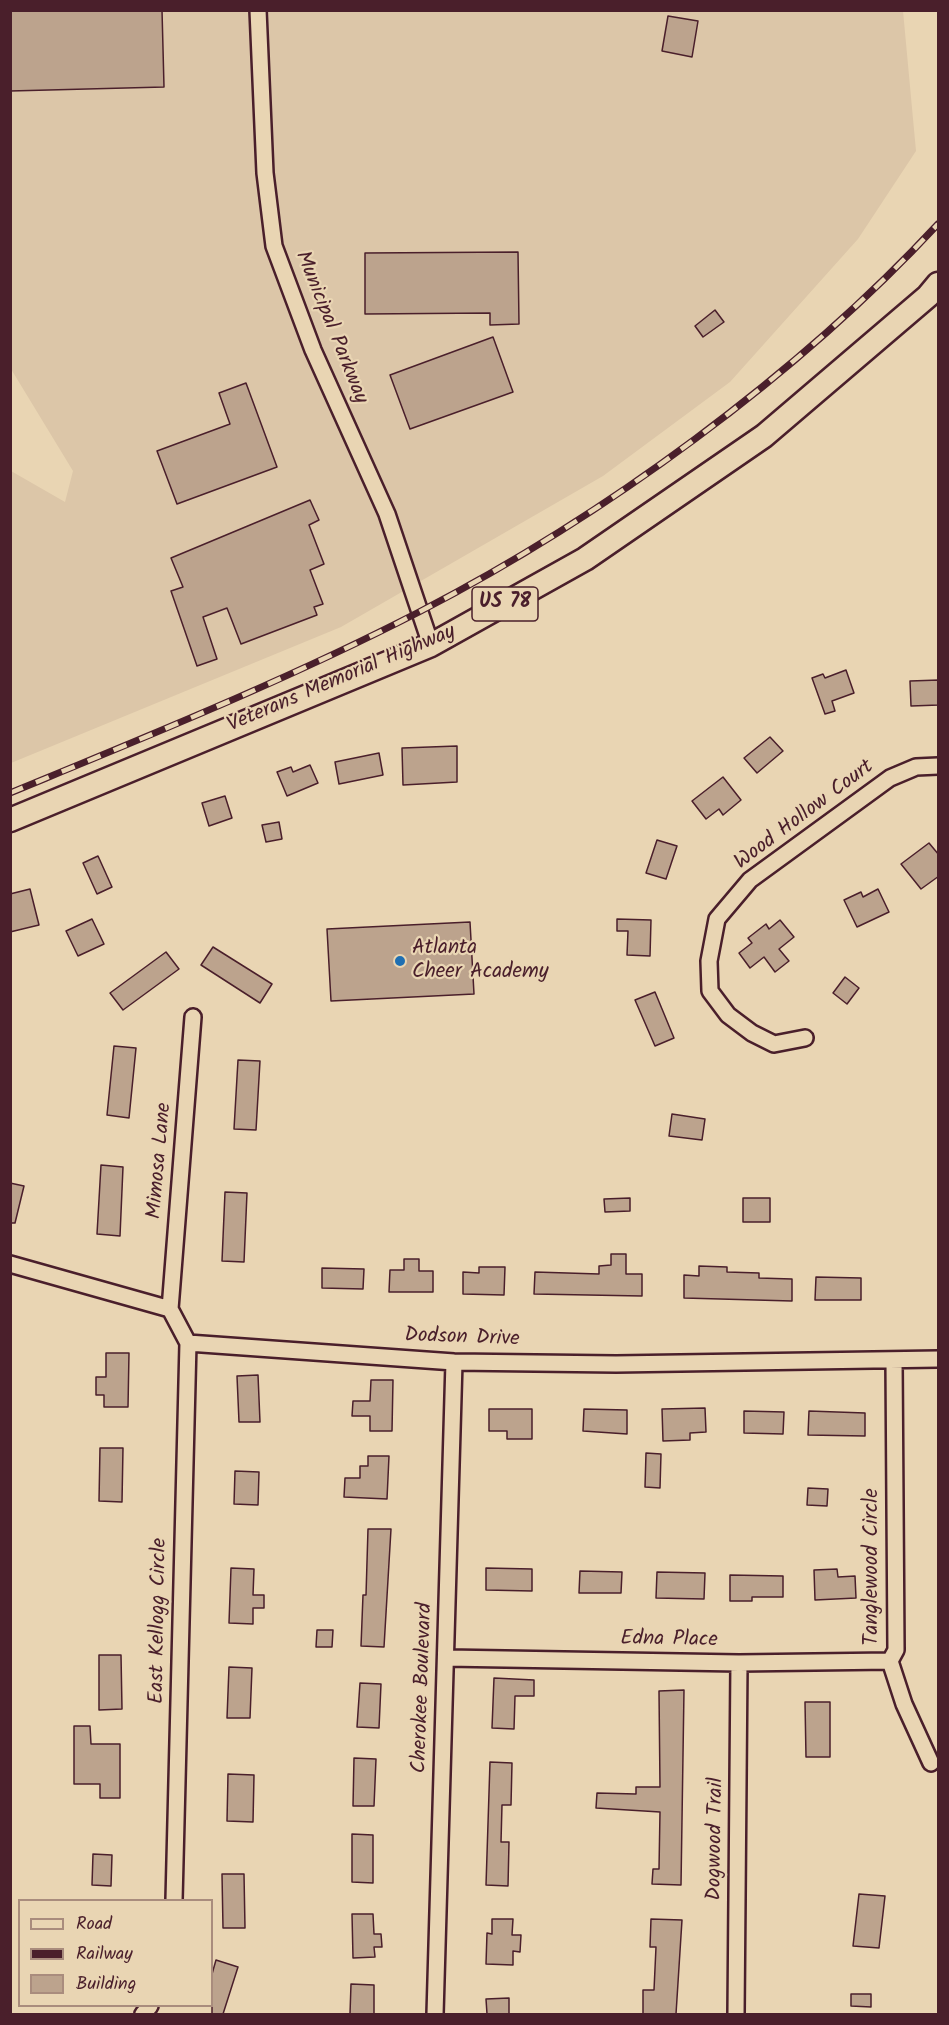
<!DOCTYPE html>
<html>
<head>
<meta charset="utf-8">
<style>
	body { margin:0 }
	#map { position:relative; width:949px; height:2025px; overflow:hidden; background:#e9d5b3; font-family:Kalam,sans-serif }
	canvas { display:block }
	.frame { position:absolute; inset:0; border:12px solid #4a1f2b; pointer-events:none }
	.legend { position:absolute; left:18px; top:1899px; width:195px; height:108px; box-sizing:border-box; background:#e9d5b3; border:2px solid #a98c7d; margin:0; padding:8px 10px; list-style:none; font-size:18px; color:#4a1f2b }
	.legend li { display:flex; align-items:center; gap:12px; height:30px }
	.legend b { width:30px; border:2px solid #a98c7d }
</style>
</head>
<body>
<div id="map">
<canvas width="949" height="2025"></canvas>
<div class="frame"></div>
<ul class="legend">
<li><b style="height:8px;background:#e9d5b3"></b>Road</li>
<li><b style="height:8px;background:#4a1f2b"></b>Railway</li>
<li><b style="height:16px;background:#bca38d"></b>Building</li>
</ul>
</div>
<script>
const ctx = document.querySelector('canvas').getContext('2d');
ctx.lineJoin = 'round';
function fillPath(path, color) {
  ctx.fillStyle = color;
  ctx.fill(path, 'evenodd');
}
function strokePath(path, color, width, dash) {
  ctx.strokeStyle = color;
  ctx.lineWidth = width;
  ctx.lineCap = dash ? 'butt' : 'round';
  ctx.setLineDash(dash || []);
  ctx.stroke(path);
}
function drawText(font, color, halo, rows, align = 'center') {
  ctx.font = font + ' Kalam,sans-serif';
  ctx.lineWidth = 4.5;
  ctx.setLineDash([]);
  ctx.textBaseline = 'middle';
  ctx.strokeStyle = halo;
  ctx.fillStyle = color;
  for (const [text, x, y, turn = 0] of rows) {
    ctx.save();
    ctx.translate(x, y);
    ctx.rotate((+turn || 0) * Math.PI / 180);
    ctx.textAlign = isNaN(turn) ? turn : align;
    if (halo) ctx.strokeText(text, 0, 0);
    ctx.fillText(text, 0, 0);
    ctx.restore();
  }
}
fillPath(new Path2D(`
	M 11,11 L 903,11 L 916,151 L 858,239 L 730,382 L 603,476 L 341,627 L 11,763 L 11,471 L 65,502 L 73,471 L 11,369 Z`), '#dcc6a8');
const building = new Path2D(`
	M 10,10 L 162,10 L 164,87 L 10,91 Z
	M 668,16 L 698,21 L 692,57 L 662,51 Z
	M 518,252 L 519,324 L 490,325 L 490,313 L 365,314 L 365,253 Z
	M 715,310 L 724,322 L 703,337 L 695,326 Z
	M 493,337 L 513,392 L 410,429 L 390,375 Z
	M 246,383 L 277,467 L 177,504 L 157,451 L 230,424 L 219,393 Z
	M 310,500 L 319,520 L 309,525 L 324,564 L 310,570 L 323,604 L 314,607 L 317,615 L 241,644 L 227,608 L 203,617 L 217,659 L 197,666 L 171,591 L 183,587 L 171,558 Z
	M 846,670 L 854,693 L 832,701 L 835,711 L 825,714 L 812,678 L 823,674 L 825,678 Z
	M 939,680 L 939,705 L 911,706 L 910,681 Z
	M 770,737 L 783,751 L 757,773 L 744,758 Z
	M 457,746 L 457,782 L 403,785 L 402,748 Z
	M 379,753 L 383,775 L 339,784 L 335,762 Z
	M 310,765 L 318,783 L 287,796 L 277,772 L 291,767 L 293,772 Z
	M 723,777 L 741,800 L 723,815 L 719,809 L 706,819 L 692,801 Z
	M 225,796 L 232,818 L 209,826 L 202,803 Z
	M 279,822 L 282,839 L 266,842 L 262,825 Z
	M 657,840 L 677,846 L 666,879 L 646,873 Z
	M 929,843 L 939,855 L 939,876 L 921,889 L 901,864 Z
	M 98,856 L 112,887 L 97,894 L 83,863 Z
	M 30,889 L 39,925 L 10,932 L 10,894 Z
	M 878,889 L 889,912 L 857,927 L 844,900 L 861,892 L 863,897 Z
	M 92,919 L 104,944 L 78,956 L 66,931 Z
	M 617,919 L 651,920 L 650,956 L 627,955 L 628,931 L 617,931 Z
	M 780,920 L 794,937 L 779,949 L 789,961 L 775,972 L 764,957 L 750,968 L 739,953 L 752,943 L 748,938 L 766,924 L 769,929 Z
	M 470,922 L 474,994 L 331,1001 L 327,929 Z
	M 213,947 L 272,984 L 260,1003 L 201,965 Z
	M 166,952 L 179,969 L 123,1010 L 110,993 Z
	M 845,977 L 859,988 L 847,1004 L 833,993 Z
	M 655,992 L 674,1038 L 655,1046 L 635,1000 Z
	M 114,1046 L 136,1048 L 129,1118 L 107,1115 Z
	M 238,1060 L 260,1061 L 256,1130 L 234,1129 Z
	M 672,1114 L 705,1119 L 702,1140 L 669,1136 Z
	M 101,1165 L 123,1167 L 120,1236 L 97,1234 Z
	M 10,1183 L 24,1186 L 15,1223 L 10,1223 Z
	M 225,1192 L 247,1193 L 244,1262 L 222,1261 Z
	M 630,1198 L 630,1211 L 605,1212 L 604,1199 Z
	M 743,1198 L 770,1198 L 770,1222 L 743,1222 Z
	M 611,1254 L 626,1254 L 626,1274 L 642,1274 L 642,1296 L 534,1294 L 535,1272 L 599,1274 L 599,1266 L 611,1265 Z
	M 404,1259 L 419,1259 L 419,1271 L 433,1271 L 433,1292 L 389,1292 L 390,1270 L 404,1270 Z
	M 699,1266 L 727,1267 L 727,1272 L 759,1273 L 759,1278 L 792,1279 L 792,1301 L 684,1298 L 684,1275 L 699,1276 Z
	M 479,1267 L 505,1267 L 504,1295 L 463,1294 L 463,1272 L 479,1273 Z
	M 322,1268 L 364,1269 L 363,1289 L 322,1288 Z
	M 816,1277 L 861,1278 L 861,1300 L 815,1300 Z
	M 106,1353 L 129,1353 L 128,1407 L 104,1407 L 104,1395 L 96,1395 L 96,1377 L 106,1377 Z
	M 258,1375 L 260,1422 L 239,1422 L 237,1376 Z
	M 371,1380 L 393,1380 L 392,1431 L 370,1431 L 370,1416 L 352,1416 L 353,1401 L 370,1401 Z
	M 705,1408 L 706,1432 L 690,1433 L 690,1440 L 663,1441 L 662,1409 Z
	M 489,1409 L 532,1409 L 532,1439 L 507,1439 L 507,1431 L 489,1431 Z
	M 584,1409 L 627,1410 L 627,1434 L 583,1431 Z
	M 744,1411 L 784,1412 L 783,1434 L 744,1433 Z
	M 809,1411 L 865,1413 L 865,1436 L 808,1435 Z
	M 100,1448 L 123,1448 L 122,1502 L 99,1501 Z
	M 646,1453 L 661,1454 L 660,1488 L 645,1487 Z
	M 368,1456 L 389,1456 L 387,1499 L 344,1497 L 345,1478 L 360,1478 L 360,1466 L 368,1466 Z
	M 235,1471 L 259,1472 L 258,1505 L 234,1504 Z
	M 808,1488 L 828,1489 L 827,1506 L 807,1505 Z
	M 368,1529 L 391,1529 L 384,1647 L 361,1646 L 363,1595 L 366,1595 Z
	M 231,1568 L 254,1569 L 253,1595 L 264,1595 L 264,1608 L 253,1608 L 253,1624 L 229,1623 Z
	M 486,1568 L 532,1569 L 532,1591 L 486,1590 Z
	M 837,1569 L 838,1577 L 855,1576 L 856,1598 L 815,1600 L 814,1570 Z
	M 580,1571 L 622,1572 L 621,1593 L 579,1593 Z
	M 657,1572 L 705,1573 L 704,1599 L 656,1598 Z
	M 730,1575 L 783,1576 L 783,1597 L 752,1597 L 752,1601 L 730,1601 Z
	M 317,1630 L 333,1630 L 332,1647 L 316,1647 Z
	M 99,1655 L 121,1655 L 122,1709 L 99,1710 Z
	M 229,1667 L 252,1668 L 250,1718 L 227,1718 Z
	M 494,1678 L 534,1680 L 534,1696 L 515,1696 L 514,1729 L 492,1728 Z
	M 360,1683 L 381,1684 L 379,1728 L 357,1727 Z
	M 684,1690 L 681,1885 L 652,1884 L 653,1869 L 659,1869 L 660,1812 L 596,1808 L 597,1793 L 636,1794 L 636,1787 L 660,1787 L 659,1691 Z
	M 805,1702 L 830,1702 L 830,1757 L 806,1757 Z
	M 74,1726 L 90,1726 L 91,1744 L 120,1744 L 120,1798 L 100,1798 L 100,1784 L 74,1784 Z
	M 354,1758 L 376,1759 L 374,1806 L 353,1806 Z
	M 490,1762 L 512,1763 L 511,1805 L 502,1805 L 501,1842 L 509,1842 L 508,1886 L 486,1885 Z
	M 228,1774 L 254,1775 L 253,1822 L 227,1821 Z
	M 352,1834 L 373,1835 L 373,1883 L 352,1882 Z
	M 93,1854 L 112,1855 L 111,1886 L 92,1885 Z
	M 222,1874 L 244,1874 L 245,1928 L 223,1928 Z
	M 859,1894 L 885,1896 L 879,1948 L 853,1946 Z
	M 352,1914 L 373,1914 L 374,1934 L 381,1934 L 382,1947 L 374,1947 L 375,1957 L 353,1958 Z
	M 492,1919 L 513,1919 L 512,1935 L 521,1935 L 520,1952 L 513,1951 L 513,1965 L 486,1964 L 487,1933 L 492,1934 Z
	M 651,1919 L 682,1920 L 676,2014 L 643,2014 L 643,1990 L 654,1990 L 656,1947 L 650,1947 Z
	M 216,1960 L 238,1967 L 223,2014 L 212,2014 L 212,1974 Z
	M 351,1984 L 374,1985 L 374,2014 L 350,2014 Z
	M 851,1994 L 871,1994 L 871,2007 L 851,2006 Z
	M 509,1998 L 509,2014 L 487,2014 L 486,1999 Z`);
fillPath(building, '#bca38d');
strokePath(building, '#4a1f2b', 1.5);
const minor = new Path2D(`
	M 258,10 L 265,173 L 274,246 L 313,350 L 387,514 L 431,645
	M 805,1038 L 774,1044 L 752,1033 L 728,1015 L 710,991 L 709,961 L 717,919 L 750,880 L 890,778 L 916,767 L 938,766
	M 10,1264 L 170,1309 L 188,1343 L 454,1362 L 616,1364 L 938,1359
	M 170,1309 L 193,1017
	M 447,1658 L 739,1663 L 890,1661
	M 890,1661 L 896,1650 L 894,1360
	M 890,1661 L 904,1704 L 931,1763
	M 174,1900 L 188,1343
	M 143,2014 L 150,2006
	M 435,2014 L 454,1362
	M 736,2014 L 739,1663`);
const primary = new Path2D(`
	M 10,820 L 431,645 L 585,559 L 764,436 L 928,296 L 938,284`);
strokePath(minor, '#4a1f2b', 20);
strokePath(primary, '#4a1f2b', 27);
strokePath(minor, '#e9d5b3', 15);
strokePath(primary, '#e9d5b3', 22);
const rail = new Path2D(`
	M 10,793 C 148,736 287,680 419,612 C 603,517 798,375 938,224`);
strokePath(rail, '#4a1f2b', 7);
strokePath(rail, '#e9d5b3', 4.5, [14]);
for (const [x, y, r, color] of [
	[400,961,6,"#1f6fb2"]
]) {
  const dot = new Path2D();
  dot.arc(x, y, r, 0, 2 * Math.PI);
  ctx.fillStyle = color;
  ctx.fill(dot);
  strokePath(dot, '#e9d5b3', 2);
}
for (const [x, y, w] of [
	[505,604,66]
]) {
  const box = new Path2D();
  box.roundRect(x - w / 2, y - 17, w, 34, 4.5);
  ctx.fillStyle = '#e9d5b3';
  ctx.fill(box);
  strokePath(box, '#4a1f2b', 1.5);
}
drawText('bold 20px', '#4a1f2b', null, [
	["US 78",505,604]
]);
drawText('21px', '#4a1f2b', '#e9d5b3', [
	["Municipal Parkway",330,328,68],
	["Veterans Memorial Highway",342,680,-23],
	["Wood Hollow Court",805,816,-37],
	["Mimosa Lane",161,1161,-85],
	["Dodson Drive",462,1339,2],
	["Tanglewood Circle",873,1567,-90],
	["East Kellogg Circle",160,1621,-89],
	["Edna Place",669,1641,1],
	["Cherokee Boulevard",424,1688,-88],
	["Dogwood Trail",717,1839,-89]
]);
drawText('21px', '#4a1f2b', '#e9d5b3', [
	["Atlanta",412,949],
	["Cheer Academy",412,973]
], 'left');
</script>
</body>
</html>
